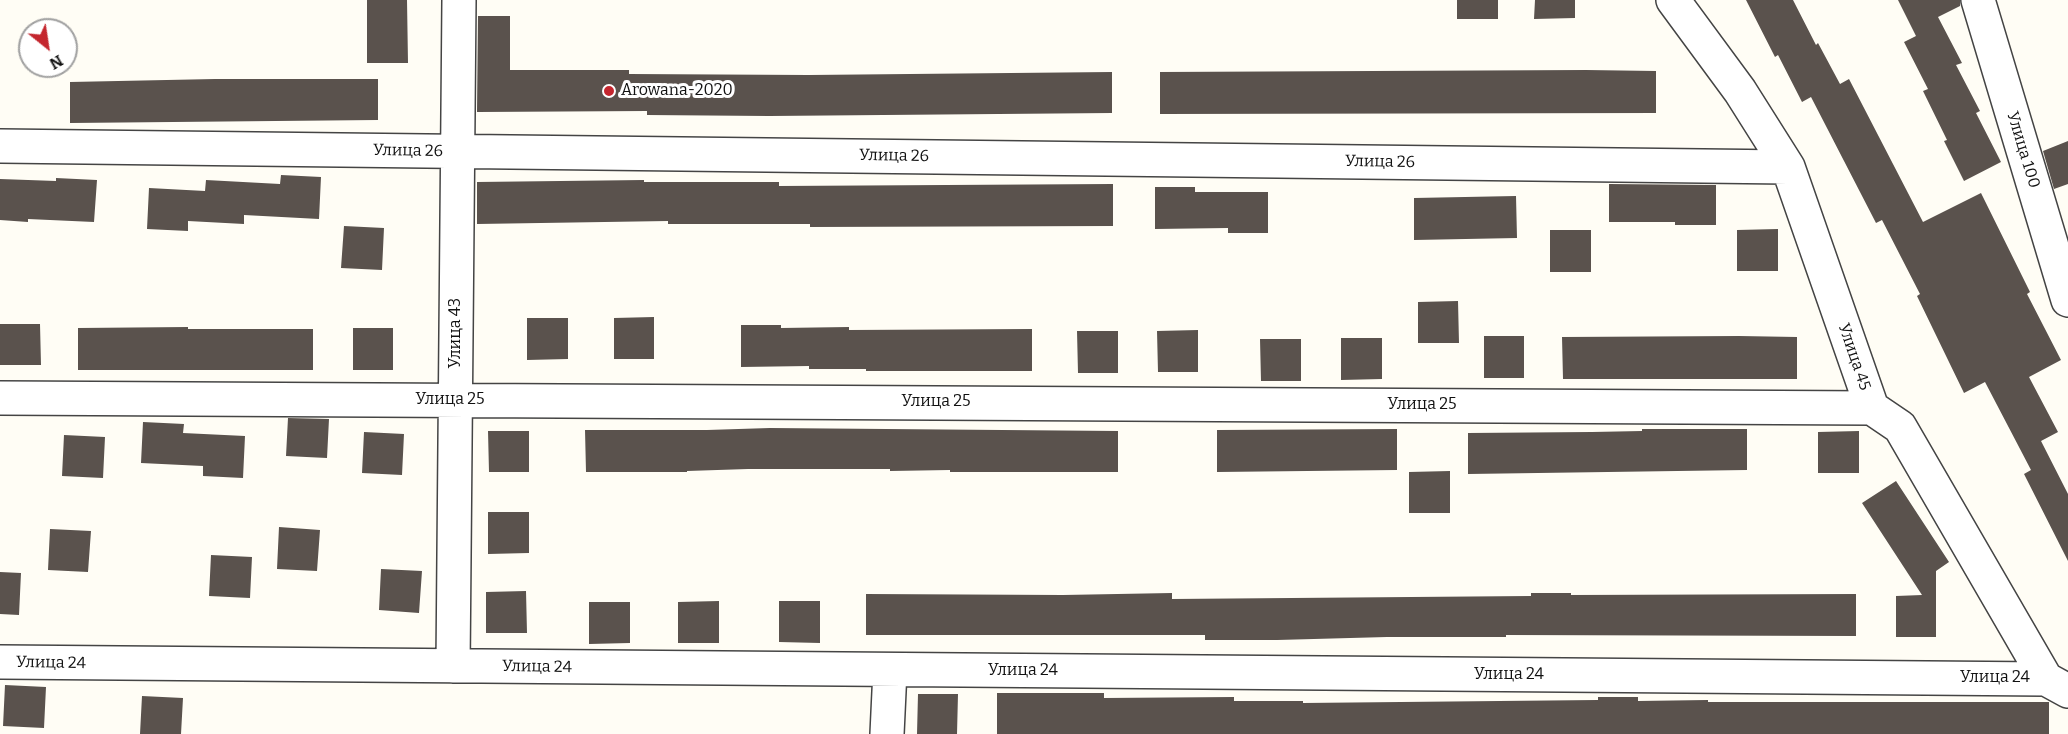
<!DOCTYPE html>
<html>
<head>
<meta charset="utf-8">
<style>
	body { margin:0 }
	#map { position:relative; width:2068px; height:734px; overflow:hidden; background:#fffdf5; font-family:Bitter,serif }
	canvas { display:block }
	.north { position:absolute; left:18px; top:18px; width:60px; height:60px; box-sizing:border-box; background:#fff; border:2px solid #a0a0a0; border-radius:50%; rotate:150deg; font-size:16px; font-weight:700; line-height:24px; text-align:center; color:#111 }
	.north::after { content:''; display:block; margin:auto; width:21px; height:27px; background:#c4262e; clip-path:polygon(50% 0,100% 100%,50% 72%,0 100%) }
</style>
</head>
<body>
<div id="map">
<canvas width="2068" height="734"></canvas>
<div class="north">N</div>
</div>
<script>
const ctx = document.querySelector('canvas').getContext('2d');
ctx.lineJoin = 'round';
function fillPath(path, color) {
  ctx.fillStyle = color;
  ctx.fill(path, 'evenodd');
}
function strokePath(path, color, width, dash) {
  ctx.strokeStyle = color;
  ctx.lineWidth = width;
  ctx.lineCap = dash ? 'butt' : 'round';
  ctx.setLineDash(dash || []);
  ctx.stroke(path);
}
function drawText(font, color, halo, rows, align = 'center') {
  ctx.font = font + ' Bitter,serif';
  ctx.lineWidth = 6;
  ctx.setLineDash([]);
  ctx.textBaseline = 'middle';
  ctx.strokeStyle = halo;
  ctx.fillStyle = color;
  for (const [text, x, y, turn = 0] of rows) {
    ctx.save();
    ctx.translate(x, y);
    ctx.rotate((+turn || 0) * Math.PI / 180);
    ctx.textAlign = isNaN(turn) ? turn : align;
    if (halo) ctx.strokeText(text, 0, 0);
    ctx.fillText(text, 0, 0);
    ctx.restore();
  }
}
fillPath(new Path2D(`
	M 367,0 L 407,0 L 408,63 L 367,63 Z
	M 1457,0 L 1498,0 L 1498,19 L 1457,19 Z
	M 1535,0 L 1575,0 L 1575,18 L 1534,19 Z
	M 1746,0 L 1793,0 L 1816,45 L 1818,43 L 1840,84 L 1849,79 L 1923,222 L 1981,193 L 2030,292 L 2027,294 L 2061,360 L 2029,377 L 2058,432 L 2041,441 L 2068,494 L 2068,561 L 2024,474 L 2031,470 L 1985,382 L 1964,393 L 1917,296 L 1920,294 L 1882,220 L 1876,223 L 1811,97 L 1802,102 L 1778,55 L 1775,57 Z
	M 1898,0 L 1960,0 L 1960,6 L 1938,17 L 1962,63 L 1956,65 L 1980,111 L 1976,113 L 2001,162 L 1964,181 L 1944,141 L 1947,140 L 1923,91 L 1928,89 L 1904,42 L 1916,36 Z
	M 478,16 L 510,16 L 510,70 L 629,70 L 629,74 L 809,75 L 1112,72 L 1112,113 L 769,116 L 647,115 L 647,111 L 477,112 Z
	M 1586,70 L 1656,71 L 1656,113 L 1160,114 L 1160,72 Z
	M 215,79 L 378,79 L 378,120 L 70,123 L 70,82 Z
	M 2068,141 L 2068,184 L 2054,189 L 2043,151 Z
	M 281,175 L 321,177 L 319,219 L 244,215 L 244,224 L 188,221 L 188,231 L 147,229 L 149,188 L 205,191 L 206,180 L 280,184 Z
	M 56,178 L 97,180 L 94,222 L 28,219 L 28,222 L 0,220 L 0,179 L 56,181 Z
	M 644,180 L 644,182 L 779,182 L 779,186 L 1113,184 L 1113,226 L 810,227 L 810,224 L 668,224 L 668,221 L 477,224 L 477,182 Z
	M 1609,184 L 1716,185 L 1716,225 L 1675,225 L 1675,222 L 1609,222 Z
	M 1155,187 L 1195,187 L 1195,192 L 1268,192 L 1268,233 L 1228,233 L 1228,228 L 1155,229 Z
	M 1516,196 L 1517,238 L 1414,240 L 1414,198 Z
	M 344,226 L 384,228 L 382,270 L 341,268 Z
	M 1778,229 L 1778,271 L 1737,271 L 1737,230 Z
	M 1550,230 L 1591,230 L 1591,272 L 1550,272 Z
	M 1458,301 L 1459,343 L 1418,343 L 1418,302 Z
	M 654,317 L 654,359 L 614,359 L 614,318 Z
	M 527,318 L 568,318 L 568,359 L 527,360 Z
	M 0,324 L 40,324 L 41,365 L 0,365 Z
	M 741,325 L 781,325 L 781,328 L 849,327 L 849,330 L 1032,329 L 1032,371 L 866,371 L 866,369 L 809,369 L 809,366 L 741,367 Z
	M 188,327 L 188,329 L 313,329 L 313,370 L 78,370 L 78,328 Z
	M 353,328 L 393,328 L 393,370 L 353,370 Z
	M 1198,330 L 1198,372 L 1158,372 L 1157,331 Z
	M 1077,331 L 1118,331 L 1118,373 L 1078,373 Z
	M 1484,336 L 1524,336 L 1524,378 L 1484,378 Z
	M 1739,336 L 1797,337 L 1797,379 L 1563,379 L 1562,337 Z
	M 1341,338 L 1382,338 L 1382,379 L 1341,380 Z
	M 1260,339 L 1301,339 L 1301,381 L 1261,381 Z
	M 288,418 L 329,419 L 327,458 L 286,456 Z
	M 143,422 L 184,424 L 183,433 L 245,436 L 243,478 L 203,476 L 203,466 L 141,463 Z
	M 770,428 L 1118,431 L 1118,472 L 950,472 L 950,470 L 890,471 L 890,469 L 748,469 L 687,471 L 687,472 L 586,472 L 585,430 L 707,430 Z
	M 1397,429 L 1397,470 L 1217,472 L 1217,430 Z
	M 1642,429 L 1747,429 L 1747,470 L 1468,474 L 1468,433 L 1592,432 L 1642,431 Z
	M 488,431 L 529,431 L 529,472 L 489,472 Z
	M 1859,431 L 1859,473 L 1818,473 L 1818,432 Z
	M 364,432 L 404,434 L 402,475 L 362,473 Z
	M 64,435 L 105,437 L 103,478 L 62,476 Z
	M 1450,471 L 1450,513 L 1409,513 L 1409,472 Z
	M 1896,481 L 1949,562 L 1936,571 L 1936,637 L 1896,637 L 1896,596 L 1922,595 L 1862,503 Z
	M 488,512 L 529,512 L 529,553 L 488,554 Z
	M 279,527 L 320,530 L 317,571 L 277,569 Z
	M 50,529 L 91,531 L 88,572 L 48,570 Z
	M 211,555 L 252,557 L 250,598 L 209,596 Z
	M 381,569 L 422,571 L 419,613 L 379,610 Z
	M 0,572 L 21,573 L 19,615 L 0,614 Z
	M 526,591 L 527,633 L 486,633 L 486,592 Z
	M 1172,593 L 1172,599 L 1531,596 L 1531,593 L 1571,593 L 1571,595 L 1856,594 L 1856,636 L 1506,635 L 1506,637 L 1387,637 L 1277,640 L 1205,640 L 1205,635 L 866,635 L 866,594 L 1063,595 Z
	M 719,601 L 719,643 L 678,643 L 678,602 Z
	M 779,601 L 820,601 L 820,643 L 779,642 Z
	M 589,602 L 630,602 L 630,643 L 589,644 Z
	M 5,685 L 46,687 L 44,728 L 3,726 Z
	M 997,693 L 1104,693 L 1104,698 L 1234,697 L 1234,701 L 1303,701 L 1303,703 L 1598,700 L 1598,697 L 1638,697 L 1638,701 L 1708,700 L 1708,702 L 2049,702 L 2049,734 L 997,734 Z
	M 918,694 L 958,694 L 957,734 L 917,734 Z
	M 142,696 L 183,698 L 181,734 L 140,734 Z`), '#5a524d');
const minor = new Path2D(`
	M 1673,0 L 1740,91 L 1788,167 L 1872,408 L 1900,427 L 2046,679 L 2068,691
	M 1978,0 L 2068,300
	M 0,146 L 1788,167
	M 0,398 L 1872,408
	M 0,662 L 2046,679
	M 453,666 L 459,0
	M 887,734 L 890,670`);
strokePath(minor, '#444', 36);
strokePath(minor, '#fff', 33);
for (const [x, y, r, color] of [
	[609,91,6,"#c4262e"]
]) {
  const dot = new Path2D();
  dot.arc(x, y, r, 0, 2 * Math.PI);
  ctx.fillStyle = color;
  ctx.fill(dot);
  strokePath(dot, '#fff', 2);
}
drawText('16px', '#111', '#fff', [
	["Arowana-2020",621,91]
], 'left');
drawText('16px', '#111', '#fff', [
	["Улица 100",2023,150,73],
	["Улица 26",408,151,1],
	["Улица 26",894,156,1],
	["Улица 26",1380,162,1],
	["Улица 43",456,333,-90],
	["Улица 45",1854,357,71],
	["Улица 25",450,400],
	["Улица 25",936,402],
	["Улица 25",1422,405],
	["Улица 24",51,663,1],
	["Улица 24",537,667,1],
	["Улица 24",1023,671],
	["Улица 24",1509,675],
	["Улица 24",1995,678]
]);
</script>
</body>
</html>
